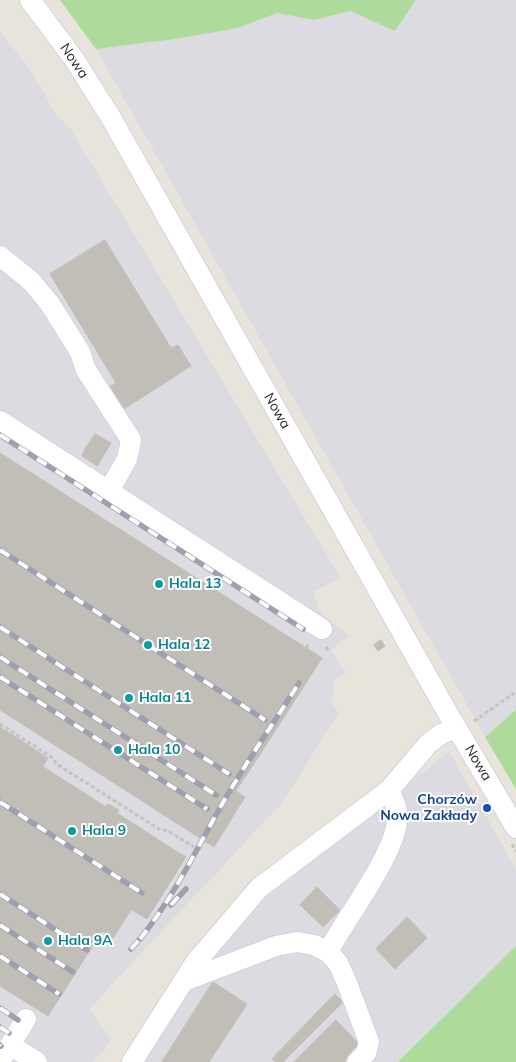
<!DOCTYPE html>
<html>
<head>
<meta charset="utf-8">
<style>
	body { margin:0 }
	canvas { display:block; background:#e9e4db }
</style>
</head>
<body>
<canvas width="516" height="1062"></canvas>
<script>
const ctx = document.querySelector('canvas').getContext('2d');
ctx.lineJoin = 'round';
function fillPath(path, color) {
  ctx.fillStyle = color;
  ctx.fill(path, 'evenodd');
}
function strokePath(path, color, width, dash) {
  ctx.strokeStyle = color;
  ctx.lineWidth = width;
  ctx.lineCap = dash ? 'butt' : 'round';
  ctx.setLineDash(dash || []);
  ctx.stroke(path);
}
function drawText(font, color, halo, rows, align = 'center') {
  ctx.font = font + ' Mulish,sans-serif';
  ctx.lineWidth = 4;
  ctx.setLineDash([]);
  ctx.textBaseline = 'middle';
  ctx.strokeStyle = halo;
  ctx.fillStyle = color;
  for (const [text, x, y, turn = 0] of rows) {
    ctx.save();
    ctx.translate(x, y);
    ctx.rotate((+turn || 0) * Math.PI / 180);
    ctx.textAlign = isNaN(turn) ? turn : align;
    if (halo) ctx.strokeText(text, 0, 0);
    ctx.fillText(text, 0, 0);
    ctx.restore();
  }
}
fillPath(new Path2D(`
	M 416,0 L 516,0 L 516,710 L 485,737 L 96,49 L 175,39 L 238,28 L 277,13 L 314,20 L 350,11 L 395,31 Z
	M 0,31 L 32,72 L 57,116 L 70,128 L 341,578 L 313,592 L 321,614 L 349,635 L 332,650 L 346,673 L 334,681 L 332,703 L 339,713 L 282,803 L 89,1009 L 112,1040 L 93,1062 L 0,1062 Z
	M 449,751 L 516,869 L 516,946 L 398,1062 L 143,1062 L 219,947 L 242,917 Z`), '#dddbe2');
fillPath(new Path2D(`
	M 60,0 L 416,0 L 395,31 L 350,11 L 314,20 L 277,13 L 238,28 L 175,39 L 96,49 Z
	M 516,710 L 516,789 L 485,737 Z
	M 516,946 L 516,1062 L 398,1062 Z`), '#aedb9c');
const building = new Path2D(`
	M 105,240 L 171,348 L 178,345 L 191,366 L 124,409 L 110,386 L 116,383 L 50,274 Z
	M 95,434 L 111,443 L 102,458 L 86,448 Z
	M 86,448 L 102,458 L 97,466 L 82,456 Z
	M 0,453 L 322,658 L 295,700 L 0,511 Z
	M 0,511 L 295,700 L 259,756 L 0,591 Z
	M 0,591 L 259,756 L 236,791 L 0,640 Z
	M 0,640 L 245,797 L 214,847 L 0,710 Z
	M 381,640 L 385,646 L 378,651 L 374,645 Z
	M 0,727 L 48,758 L 43,766 L 0,739 Z
	M 0,739 L 106,807 L 108,804 L 119,810 L 117,813 L 171,848 L 113,938 L 0,866 Z
	M 171,848 L 186,857 L 147,919 L 132,910 Z
	M 0,866 L 102,931 L 48,1016 L 0,986 Z
	M 317,887 L 340,910 L 323,927 L 300,905 Z
	M 407,917 L 427,938 L 395,969 L 376,949 Z
	M 213,982 L 247,1004 L 209,1062 L 162,1062 Z
	M 335,994 L 343,1002 L 283,1062 L 275,1062 L 272,1059 Z
	M 336,1020 L 361,1046 L 344,1062 L 294,1062 Z`);
fillPath(building, '#c1bdb7');
strokePath(building, '#c4bfb5', 1);
const minor = new Path2D(`
	M 30,0 L 74,59 L 110,116 L 450,717 L 516,828
	M 0,256 L 31,281 L 50,304 L 80,352 L 86,370 L 131,440 L 127,459 L 109,491
	M 0,421 L 322,629
	M 328,952 C 345,918 402,847 397,812 C 396,804 392,797 389,790
	M 184,981 L 276,946 L 297,942 L 314,945 L 328,952 L 338,963 L 347,983 L 369,1042 L 366,1053 L 357,1062
	M 10,1045 L 37,1062
	M 0,1061 L 26,1019
	M 132,1062 L 195,963 L 259,888 L 389,790 L 429,743 L 441,734 L 457,728`);
strokePath(minor, '#d0d2e0', 22);
strokePath(new Path2D(`
	M 326,647 L 330,652
	M 306,648 L 309,642
	M 474,721 L 516,692
	M 0,724 L 50,756 L 58,765 L 159,829 L 168,831 L 194,847
	M 512,844 L 516,851`), '#c3c3c3', 3, [4, 2.5]);
strokePath(minor, '#fff', 20);
const rail = new Path2D(`
	M 0,435 L 303,629
	M 0,550 L 265,720
	M 0,627 L 229,774
	M 0,657 L 216,795
	M 0,677 L 207,809
	M 0,802 L 142,893
	M 0,894 L 87,950
	M 171,905 L 186,889
	M 0,925 L 73,972
	M 140,939 C 173,898 195,852 221,806 C 245,764 273,724 299,683
	M 131,949 L 144,934
	M 0,956 L 59,994
	M 0,1008 L 18,1020
	M 0,1027 L 9,1033
	M 0,1045 L 1,1046`);
strokePath(rail, '#9ea0b0', 5.5);
strokePath(rail, '#fff', 4, [11]);
for (const [x, y, r, color] of [
	[159,584,5,"#0f9aa8"],
	[148,645,5,"#0f9aa8"],
	[129,698,5,"#0f9aa8"],
	[118,750,5,"#0f9aa8"],
	[487,808,5,"#1a4fb4"],
	[72,831,5,"#0f9aa8"],
	[48,941,5,"#0f9aa8"]
]) {
  const dot = new Path2D();
  dot.arc(x, y, r, 0, 2 * Math.PI);
  ctx.fillStyle = color;
  ctx.fill(dot);
  strokePath(dot, '#fff', 2);
}
drawText('14px', '#282828', '#fff', [
	["Nowa",74,61,56],
	["Nowa",277,411,60],
	["Nowa",478,763,59]
]);
drawText('bold 14px', '#0d838f', '#fff', [
	["Hala 13",169,584],
	["Hala 12",158,645],
	["Hala 11",139,698],
	["Hala 10",128,750],
	["Hala 9",82,831],
	["Hala 9A",58,941]
], 'left');
drawText('bold 14px', '#164399', '#fff', [
	["Chorzów",477,800],
	["Nowa Zakłady",477,816]
], 'right');
</script>
</body>
</html>
